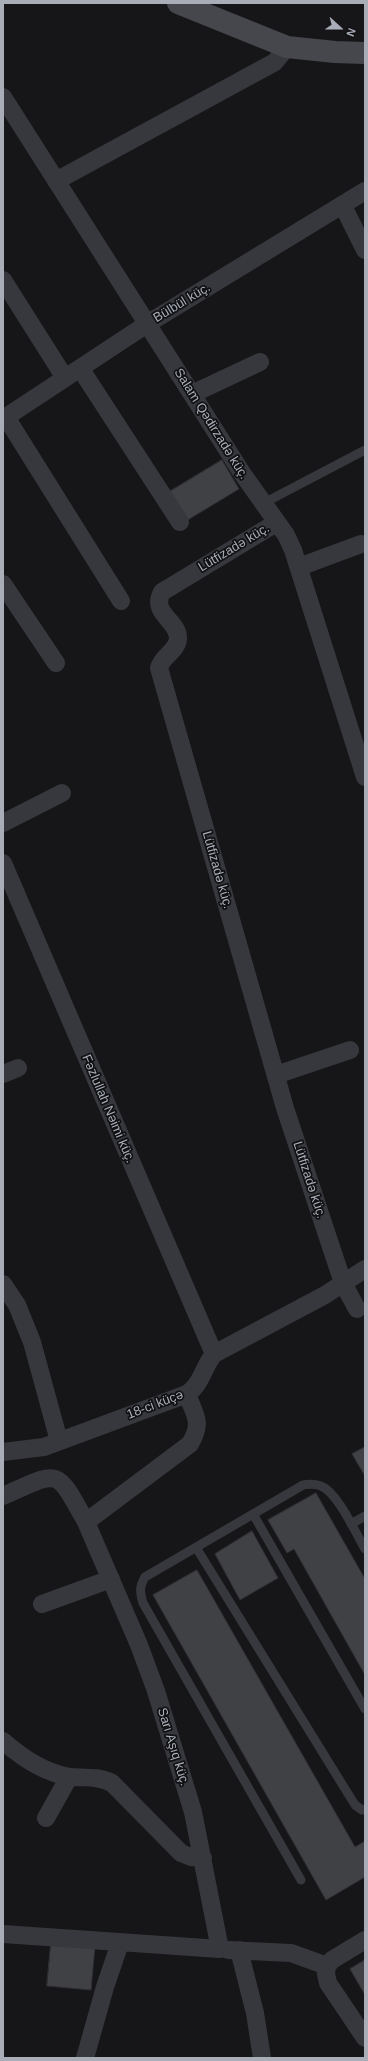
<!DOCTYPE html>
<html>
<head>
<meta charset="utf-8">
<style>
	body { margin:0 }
	#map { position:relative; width:368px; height:2061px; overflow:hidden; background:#161618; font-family:Arial,sans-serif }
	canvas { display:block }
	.frame { position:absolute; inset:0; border:4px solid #a8adb8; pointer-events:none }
	.north { position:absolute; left:320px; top:8px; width:40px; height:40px; -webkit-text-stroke:3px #111113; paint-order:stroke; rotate:111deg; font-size:11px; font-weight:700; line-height:16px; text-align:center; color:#a8adb8 }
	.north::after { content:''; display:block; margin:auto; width:14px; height:18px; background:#a8adb8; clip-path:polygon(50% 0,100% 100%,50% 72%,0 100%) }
</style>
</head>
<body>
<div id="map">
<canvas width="368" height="2061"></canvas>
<div class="frame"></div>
<div class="north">N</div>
</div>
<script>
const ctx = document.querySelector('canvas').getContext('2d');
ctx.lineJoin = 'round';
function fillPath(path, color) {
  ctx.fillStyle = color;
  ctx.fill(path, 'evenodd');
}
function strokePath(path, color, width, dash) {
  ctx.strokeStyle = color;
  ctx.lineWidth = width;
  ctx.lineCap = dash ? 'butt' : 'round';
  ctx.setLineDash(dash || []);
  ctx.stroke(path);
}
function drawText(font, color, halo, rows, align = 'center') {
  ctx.font = font + ' Arial,sans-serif';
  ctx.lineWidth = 3.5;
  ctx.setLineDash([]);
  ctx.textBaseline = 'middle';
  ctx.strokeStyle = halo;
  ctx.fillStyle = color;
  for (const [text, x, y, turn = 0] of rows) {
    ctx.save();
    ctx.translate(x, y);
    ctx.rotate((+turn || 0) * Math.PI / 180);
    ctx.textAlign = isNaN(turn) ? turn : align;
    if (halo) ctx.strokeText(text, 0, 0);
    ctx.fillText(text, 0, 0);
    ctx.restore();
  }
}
const building = new Path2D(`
	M 222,460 L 239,489 L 186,521 L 169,492 Z
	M 365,1447 L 365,1476 L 352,1454 Z
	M 316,1493 L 365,1579 L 365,1675 L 294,1549 L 287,1553 L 268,1520 Z
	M 252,1531 L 278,1578 L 240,1600 L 215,1554 Z
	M 197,1570 L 355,1847 L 365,1841 L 365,1877 L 326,1900 L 153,1595 Z
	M 51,1943 L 95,1946 L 91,1990 L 47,1986 Z
	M 365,1960 L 365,1995 L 350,1969 Z`);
fillPath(building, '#404145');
strokePath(building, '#303034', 1);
strokePath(new Path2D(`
	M 262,504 L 365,450
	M 253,1514 L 365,1709
	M 351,1524 L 365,1516
	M 197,1549 L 355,1805 L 362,1810 L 365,1809
	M 301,1880 L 143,1603 C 140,1593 139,1587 145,1577 L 303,1485 C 309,1484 315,1484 321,1486 C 338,1493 355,1532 365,1549`), '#37383d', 9);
strokePath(new Path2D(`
	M 3,97 L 242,473 L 286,535 L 293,550 L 365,777
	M 56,181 L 275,62 L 287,47
	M 343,206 L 365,250
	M 3,280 L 65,378
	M 80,368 L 180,522
	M 192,394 L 260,362
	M 6,417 L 121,601
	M 3,419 L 147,324 L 365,191
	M 276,523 L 162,592 C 150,614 179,620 178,639 C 177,651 162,656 159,668 L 285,1108 L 343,1283 L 357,1309
	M 299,567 L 361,544
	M 3,584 L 56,663
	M 3,823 L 62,793
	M 3,863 L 214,1354
	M 3,1074 L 18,1068
	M 276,1075 L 350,1050
	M 3,1284 L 17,1305 L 32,1342 L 59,1441
	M 3,1452 L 44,1447 L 187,1394 C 202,1384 203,1367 214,1354 L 325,1295 L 365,1269
	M 3,1496 C 60,1471 55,1466 86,1522
	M 42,1604 L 111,1579
	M 3,1741 C 21,1757 45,1773 70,1777 C 84,1778 99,1776 112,1783 L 181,1853 L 191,1857 L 203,1858
	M 46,1818 L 69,1777
	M 3,1934 L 220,1949 L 193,1812 L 156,1691 L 139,1645 L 86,1522 L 190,1444 C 203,1422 195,1416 187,1394
	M 228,1950 L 291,1953 L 327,1966
	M 239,1950 L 255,2013 L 262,2058
	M 327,1966 L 326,1974 L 328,1983 L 365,2038
	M 327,1966 L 332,1960 L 365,1940
	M 85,2058 L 105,1987 L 120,1943`), '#37383d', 18);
strokePath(new Path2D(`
	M 178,3 L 287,47 L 335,52 L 365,53`), '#45474d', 22);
drawText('13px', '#a8adb8', '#111113', [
	["Bülbül küç.",182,303,-31],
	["Salam Qədirzadə küç.",211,424,58],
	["Lütfizadə küç.",234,548,-31],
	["Lütfizadə küç.",217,870,74],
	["Fəzlullah Nəimi küç.",108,1109,67],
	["Lütfizadə küç.",309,1180,72],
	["18-ci küçə",155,1405,-21],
	["Sarı Aşıq küç.",173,1747,73]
]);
</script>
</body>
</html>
